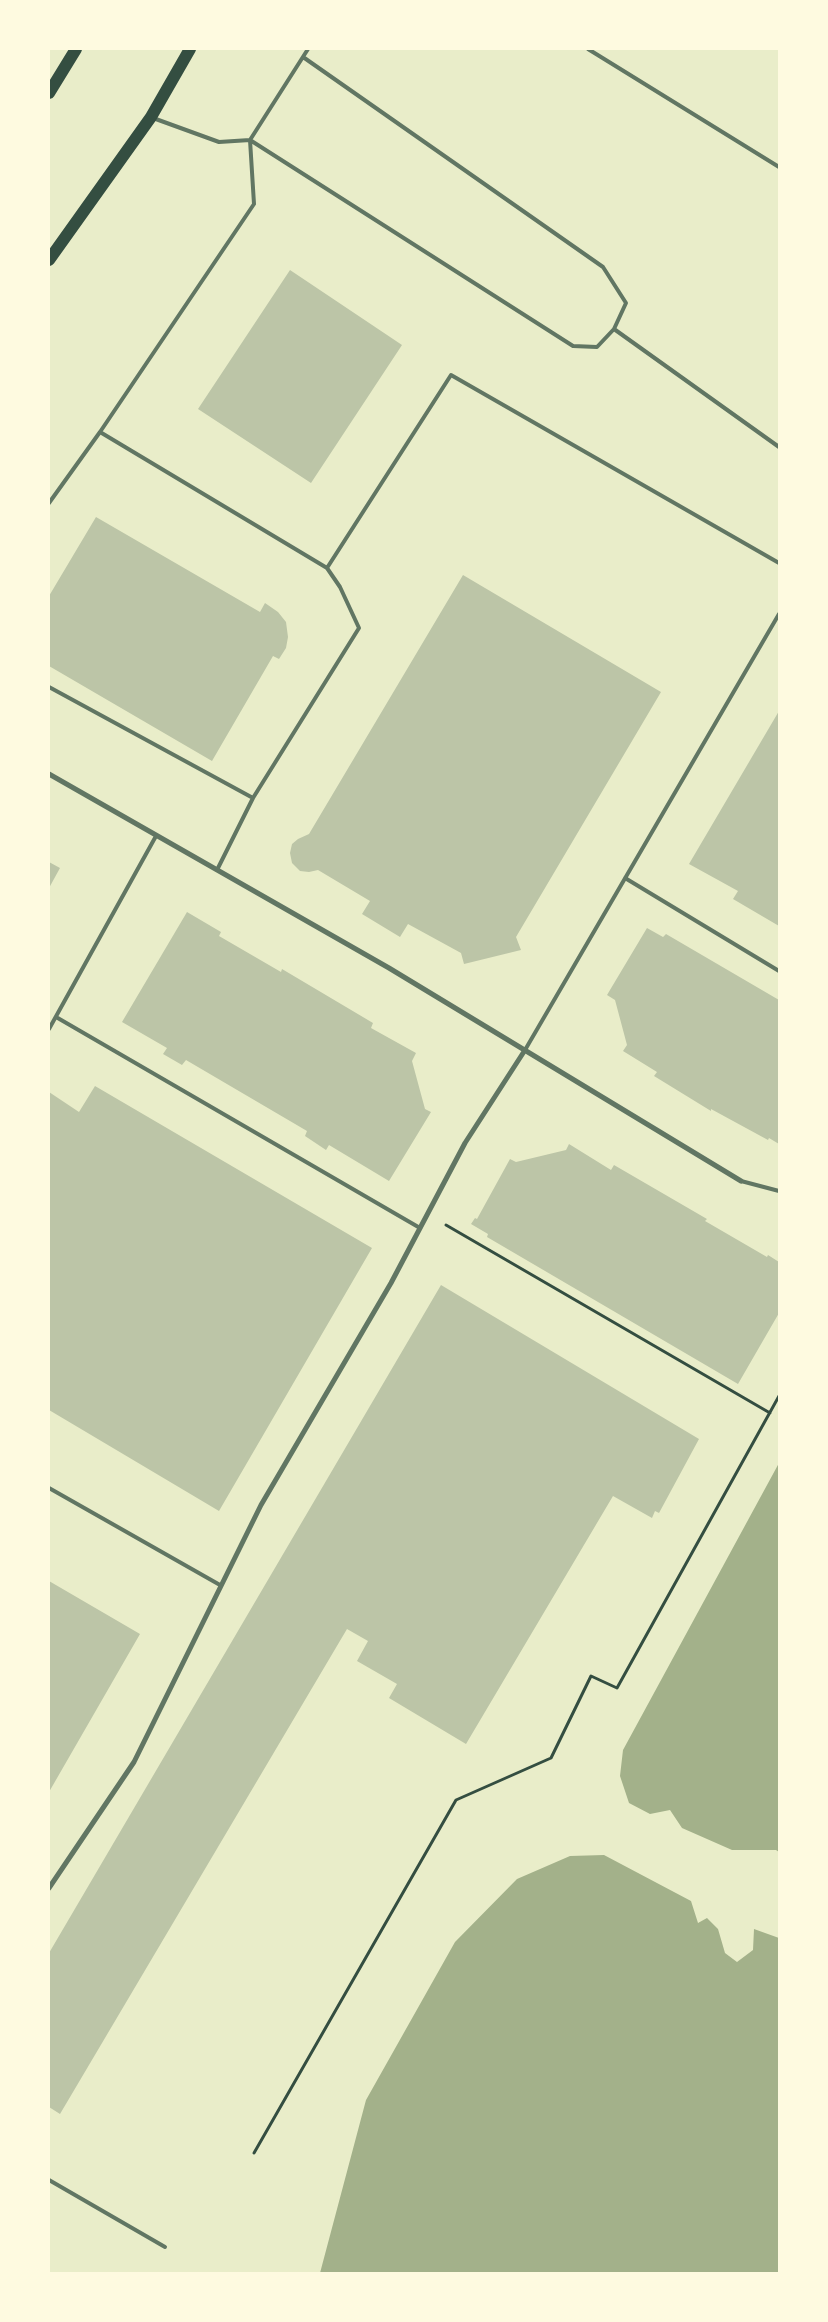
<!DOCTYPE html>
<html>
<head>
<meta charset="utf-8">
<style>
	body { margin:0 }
	#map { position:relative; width:828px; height:2322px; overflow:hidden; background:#e9edc9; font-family:"DM Sans",sans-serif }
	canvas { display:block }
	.frame { position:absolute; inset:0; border:50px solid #fefae0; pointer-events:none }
</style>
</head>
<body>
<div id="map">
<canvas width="828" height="2322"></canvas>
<div class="frame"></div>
</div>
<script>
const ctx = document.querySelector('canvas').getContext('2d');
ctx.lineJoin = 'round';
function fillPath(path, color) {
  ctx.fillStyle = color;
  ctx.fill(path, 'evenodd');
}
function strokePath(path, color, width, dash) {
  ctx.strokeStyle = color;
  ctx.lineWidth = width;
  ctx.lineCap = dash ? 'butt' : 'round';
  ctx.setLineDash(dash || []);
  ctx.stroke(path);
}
fillPath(new Path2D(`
	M 779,1463 L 779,1852 L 776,1850 L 732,1850 L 682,1828 L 670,1810 L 650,1814 L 629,1803 L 620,1776 L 623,1750 Z
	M 604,1855 L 691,1901 L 698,1923 L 707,1918 L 718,1929 L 725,1953 L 737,1962 L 753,1950 L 754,1929 L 779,1938 L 779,2273 L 320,2273 L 366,2100 L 455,1942 L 517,1879 L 570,1856 Z`), '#a3b18a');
fillPath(new Path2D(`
	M 290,270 L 402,345 L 311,483 L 198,409 Z
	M 96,517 L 260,612 L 265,603 L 278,612 L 286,622 L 288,637 L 286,648 L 279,659 L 273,656 L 212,761 L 49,666 L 49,596 Z
	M 463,575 L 661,692 L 516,937 L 521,950 L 464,964 L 461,953 L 408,924 L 400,937 L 362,914 L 370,901 L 318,870 L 309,872 L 300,871 L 292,863 L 290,853 L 292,844 L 298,839 L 309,834 Z
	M 779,711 L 779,926 L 733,899 L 738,891 L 689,864 Z
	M 49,862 L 60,868 L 49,888 Z
	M 187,912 L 221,932 L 219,936 L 281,972 L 282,969 L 373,1023 L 371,1028 L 416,1053 L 412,1061 L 425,1109 L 431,1112 L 389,1181 L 329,1145 L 326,1150 L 305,1136 L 307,1131 L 186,1060 L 182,1065 L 163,1054 L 167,1048 L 122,1022 Z
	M 647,928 L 663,937 L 666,934 L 779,1000 L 779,1144 L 769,1138 L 768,1140 L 711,1109 L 711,1111 L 654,1076 L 657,1072 L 623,1051 L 627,1045 L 615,1000 L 607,995 Z
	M 95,1086 L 372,1248 L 219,1511 L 49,1410 L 49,1092 L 79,1112 Z
	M 569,1144 L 611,1170 L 614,1165 L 707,1219 L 705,1221 L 767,1257 L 768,1255 L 779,1262 L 779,1313 L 738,1384 L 487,1237 L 488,1234 L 471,1224 L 475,1218 L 477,1219 L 510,1159 L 516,1162 L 566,1150 Z
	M 441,1285 L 699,1439 L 659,1513 L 655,1511 L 652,1518 L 613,1496 L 466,1744 L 389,1698 L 397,1684 L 357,1661 L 368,1641 L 347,1629 L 60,2114 L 49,2107 L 49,1953 Z
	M 49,1581 L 140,1634 L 49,1792 Z`), '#bcc5a7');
strokePath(new Path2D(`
	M 446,1225 L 770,1413
	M 254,2153 L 456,1800 L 551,1758 L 591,1676 L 617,1688 L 779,1396`), '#344e41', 3);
strokePath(new Path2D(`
	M 588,49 L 779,167
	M 153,118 L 219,142 L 250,140 L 573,346 L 597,347 L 614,329 L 626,303 L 603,267 L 303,57
	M 614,329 L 779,447
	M 100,432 L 327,568 L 340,587 L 359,628 L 253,798 L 217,870
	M 49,503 L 100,432 L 254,204 L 250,140 L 308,49
	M 327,568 L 451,375 L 779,563
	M 49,687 L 253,798
	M 625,878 L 779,971
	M 56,1017 L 420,1228
	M 49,1029 L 156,836
	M 525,1050 L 779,614
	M 741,1181 L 779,1191
	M 49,1488 L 220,1585
	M 49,2180 L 165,2247`), '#617663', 4);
strokePath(new Path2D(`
	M 49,774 L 389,968 L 741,1181
	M 49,1888 L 134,1762 L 261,1505 L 391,1283 L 465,1143 L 525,1050`), '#617663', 5);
strokePath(new Path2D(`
	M 49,93 L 76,49
	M 49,260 L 151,117 L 190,49`), '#344e41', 12);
</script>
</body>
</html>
